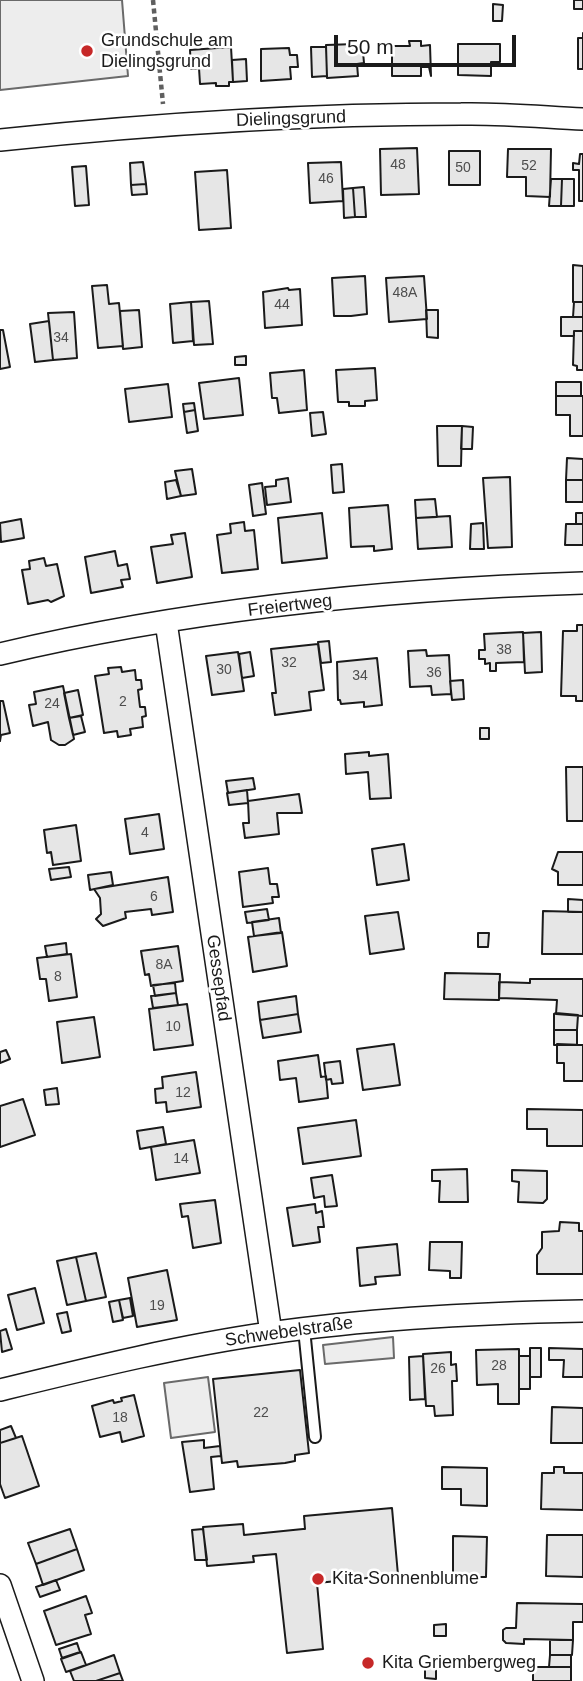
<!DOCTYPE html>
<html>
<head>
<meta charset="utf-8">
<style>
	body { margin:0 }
	#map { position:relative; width:583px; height:1681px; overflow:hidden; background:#fff; font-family:Arial,sans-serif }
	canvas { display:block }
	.scale { position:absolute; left:334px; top:35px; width:182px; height:32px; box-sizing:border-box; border:4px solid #1a1a1a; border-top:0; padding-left:9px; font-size:21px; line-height:24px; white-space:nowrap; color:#1a1a1a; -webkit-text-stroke:5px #fff; paint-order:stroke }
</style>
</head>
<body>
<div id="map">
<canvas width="583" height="1681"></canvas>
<div class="scale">50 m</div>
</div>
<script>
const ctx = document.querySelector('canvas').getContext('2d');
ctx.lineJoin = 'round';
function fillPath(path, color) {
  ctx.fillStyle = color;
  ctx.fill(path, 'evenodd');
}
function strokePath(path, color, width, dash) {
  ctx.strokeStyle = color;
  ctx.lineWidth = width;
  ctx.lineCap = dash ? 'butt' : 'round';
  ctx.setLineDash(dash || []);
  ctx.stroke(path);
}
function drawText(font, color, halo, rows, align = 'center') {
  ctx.font = font + ' Arial,sans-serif';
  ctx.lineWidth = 5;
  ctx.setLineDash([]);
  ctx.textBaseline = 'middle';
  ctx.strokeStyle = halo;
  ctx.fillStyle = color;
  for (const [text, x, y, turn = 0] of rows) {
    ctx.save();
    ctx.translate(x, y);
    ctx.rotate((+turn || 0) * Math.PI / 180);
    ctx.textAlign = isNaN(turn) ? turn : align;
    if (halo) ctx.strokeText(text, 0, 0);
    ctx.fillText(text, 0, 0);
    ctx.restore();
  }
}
const built = new Path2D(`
	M 0,0 L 122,0 L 128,76 L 0,90 Z
	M 393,1337 L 394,1358 L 325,1364 L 323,1345 Z
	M 208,1377 L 215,1432 L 171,1438 L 164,1383 Z`);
fillPath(built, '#ededed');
strokePath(built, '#6a6a6a', 2);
const building = new Path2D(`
	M 574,0 L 583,0 L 583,9 L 574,9 Z
	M 493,4 L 503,5 L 502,21 L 493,21 Z
	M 583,33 L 583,69 L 578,69 L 578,38 L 583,38 Z
	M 409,41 L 421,41 L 421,46 L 430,45 L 431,76 L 429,67 L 421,67 L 421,76 L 392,76 L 392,46 L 410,46 Z
	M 356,44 L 357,52 L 363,52 L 364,63 L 357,64 L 358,76 L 327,78 L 326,45 Z
	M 458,44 L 500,44 L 500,62 L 491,62 L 491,76 L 458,75 Z
	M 231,47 L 233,82 L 229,82 L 229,86 L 216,86 L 216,83 L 200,84 L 199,68 L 191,69 L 190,50 Z
	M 311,47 L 326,47 L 327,76 L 312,77 Z
	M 289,48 L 290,55 L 297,55 L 298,67 L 290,67 L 291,79 L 261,81 L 261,49 Z
	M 246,59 L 247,81 L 233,82 L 232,60 Z
	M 417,148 L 419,194 L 381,195 L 380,149 Z
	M 508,149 L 551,149 L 550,197 L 526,196 L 526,177 L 507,177 Z
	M 449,151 L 480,151 L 480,185 L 449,185 Z
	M 580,154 L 583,154 L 583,201 L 579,201 L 579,170 L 573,170 L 573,163 L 579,164 Z
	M 143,162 L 146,184 L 131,185 L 130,163 Z
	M 341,162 L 343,201 L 310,203 L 308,163 Z
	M 86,166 L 89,205 L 75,206 L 72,167 Z
	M 227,170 L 231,228 L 199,230 L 195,172 Z
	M 551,179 L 562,179 L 561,206 L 549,206 Z
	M 562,179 L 574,179 L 574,206 L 561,206 Z
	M 146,184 L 147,194 L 132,195 L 131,185 Z
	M 364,187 L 366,217 L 355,217 L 353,188 Z
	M 353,188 L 355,217 L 344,218 L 343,189 Z
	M 573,265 L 583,266 L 583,302 L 573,302 Z
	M 365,276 L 367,314 L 351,316 L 334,316 L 332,278 Z
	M 424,276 L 427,319 L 389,322 L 386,278 Z
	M 107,285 L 109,304 L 119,303 L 123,346 L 98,348 L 92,286 Z
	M 288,288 L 289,290 L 300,289 L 302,325 L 265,328 L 263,292 Z
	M 209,301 L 213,344 L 194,345 L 191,302 Z
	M 191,302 L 193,341 L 173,343 L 170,304 Z
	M 574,302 L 583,302 L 583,317 L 573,317 Z
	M 139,310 L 142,347 L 123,349 L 120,311 Z
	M 426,310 L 438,310 L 438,338 L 427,337 Z
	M 74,312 L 77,358 L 53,360 L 48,313 Z
	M 561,317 L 583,317 L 583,331 L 574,331 L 574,336 L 561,336 Z
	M 49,321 L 53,360 L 35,362 L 30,324 Z
	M 0,330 L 3,330 L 10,367 L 0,369 Z
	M 574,331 L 583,331 L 583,370 L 577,370 L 577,366 L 573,365 Z
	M 246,356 L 246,365 L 235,365 L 235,357 Z
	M 375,368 L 377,400 L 365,401 L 365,406 L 349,406 L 349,402 L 338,402 L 336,370 Z
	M 304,370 L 307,410 L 279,413 L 277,398 L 272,398 L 270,373 Z
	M 239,378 L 243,415 L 204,419 L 199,383 Z
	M 556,382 L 581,382 L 581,396 L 556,396 Z
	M 168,384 L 172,417 L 129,422 L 125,389 Z
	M 556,396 L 583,396 L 583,436 L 570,436 L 570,415 L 556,415 Z
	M 194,403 L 195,410 L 184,412 L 183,404 Z
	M 195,410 L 198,431 L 187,433 L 184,412 Z
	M 323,412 L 326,434 L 312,436 L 310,413 Z
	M 437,426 L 462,426 L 461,466 L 438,466 Z
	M 462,426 L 473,427 L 472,449 L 461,449 Z
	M 567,458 L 583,459 L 583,480 L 566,480 Z
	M 342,464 L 344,492 L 333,493 L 331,465 Z
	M 192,469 L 196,494 L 181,496 L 175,471 Z
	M 510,477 L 512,547 L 488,548 L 483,478 Z
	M 288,478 L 291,502 L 267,505 L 265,487 L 276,486 L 276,480 Z
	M 176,480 L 181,496 L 167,499 L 165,482 Z
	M 566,480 L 583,480 L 583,502 L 566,502 Z
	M 262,483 L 266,514 L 253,516 L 249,485 Z
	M 435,499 L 437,517 L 416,518 L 415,500 Z
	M 388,505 L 392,549 L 374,551 L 374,546 L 351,547 L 349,508 Z
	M 322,513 L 327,558 L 282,563 L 278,518 Z
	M 576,513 L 583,513 L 583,524 L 576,524 Z
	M 450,516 L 452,547 L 418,549 L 416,518 Z
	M 21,519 L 24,538 L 1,542 L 0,523 Z
	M 244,522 L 245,531 L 254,530 L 258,569 L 222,573 L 217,535 L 231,533 L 230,524 Z
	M 483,523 L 484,549 L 470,549 L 471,524 Z
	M 566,524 L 583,524 L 583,545 L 565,545 Z
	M 185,533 L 192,577 L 157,583 L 151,547 L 173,544 L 171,535 Z
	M 115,551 L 118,566 L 127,564 L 130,579 L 121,580 L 123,587 L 91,593 L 85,557 Z
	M 44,558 L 46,566 L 57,564 L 64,596 L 51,602 L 48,600 L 28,604 L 22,570 L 30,569 L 29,561 Z
	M 577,625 L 583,625 L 583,701 L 576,701 L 576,696 L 561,696 L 563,631 L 577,631 Z
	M 523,632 L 524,662 L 496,663 L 496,671 L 490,671 L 490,663 L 485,664 L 485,659 L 479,659 L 479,650 L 485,650 L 484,634 Z
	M 541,632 L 542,672 L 525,673 L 523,633 Z
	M 329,641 L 331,662 L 321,663 L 318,642 Z
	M 318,644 L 324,690 L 309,692 L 311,710 L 275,715 L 272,693 L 276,693 L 271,649 Z
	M 426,650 L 427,656 L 449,655 L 451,694 L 432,695 L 431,686 L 410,687 L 408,651 Z
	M 238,652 L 244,691 L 212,695 L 206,656 Z
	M 250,652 L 254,676 L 242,678 L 239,654 Z
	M 377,658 L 382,705 L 364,707 L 364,702 L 341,704 L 340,700 L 338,700 L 337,662 Z
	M 121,667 L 122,672 L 135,670 L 136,680 L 141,680 L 142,689 L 138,690 L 140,707 L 145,707 L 146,716 L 142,717 L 143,727 L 130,729 L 131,735 L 118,737 L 117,731 L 104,733 L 95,676 L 109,674 L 108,668 Z
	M 463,680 L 464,699 L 452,700 L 450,681 Z
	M 63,686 L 74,739 L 65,745 L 59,745 L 51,740 L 48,722 L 33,726 L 29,705 L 36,704 L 34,692 Z
	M 78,690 L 83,715 L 69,718 L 64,693 Z
	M 0,701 L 3,701 L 10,733 L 1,735 L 0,741 Z
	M 81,716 L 85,732 L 73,735 L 69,718 Z
	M 480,728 L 489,728 L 489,739 L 480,739 Z
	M 369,752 L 369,756 L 388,754 L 391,798 L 370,799 L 368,772 L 346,774 L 345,754 Z
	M 566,767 L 583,767 L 583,821 L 567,821 Z
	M 253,778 L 255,789 L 228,793 L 226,781 Z
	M 247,790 L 248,803 L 229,805 L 227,793 Z
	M 299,794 L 302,813 L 277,813 L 279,834 L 245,838 L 243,823 L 249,823 L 248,801 Z
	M 159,814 L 164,849 L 130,854 L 125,819 Z
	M 76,825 L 81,861 L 53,865 L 51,852 L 47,853 L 44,830 Z
	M 404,844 L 409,880 L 377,885 L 372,849 Z
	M 558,852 L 583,852 L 583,885 L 558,885 L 558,872 L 552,869 Z
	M 69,867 L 71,877 L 51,880 L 49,869 Z
	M 268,868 L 270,884 L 277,884 L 279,897 L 272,897 L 273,903 L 243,907 L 239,872 Z
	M 111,872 L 113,885 L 90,890 L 88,875 Z
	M 168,877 L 173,912 L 152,915 L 151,909 L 125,912 L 126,918 L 103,926 L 96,919 L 101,914 L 100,898 L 94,889 Z
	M 568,899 L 583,900 L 583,912 L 568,912 Z
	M 267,909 L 269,920 L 247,923 L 245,912 Z
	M 543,911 L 583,912 L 583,954 L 542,954 Z
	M 398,912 L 404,949 L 370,954 L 365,916 Z
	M 279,918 L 281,933 L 254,936 L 252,922 Z
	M 282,932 L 287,966 L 253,972 L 248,937 Z
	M 478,933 L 489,933 L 488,947 L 478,947 Z
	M 66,943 L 67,954 L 47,957 L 45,946 Z
	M 178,946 L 183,981 L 151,986 L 149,974 L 145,975 L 141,951 Z
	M 71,954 L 77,997 L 49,1001 L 46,979 L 40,979 L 37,958 Z
	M 445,973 L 500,974 L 499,1000 L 444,999 Z
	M 530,979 L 583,979 L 583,1016 L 556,1014 L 557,1000 L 499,998 L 499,982 L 530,983 Z
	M 175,983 L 176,993 L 155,996 L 153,985 Z
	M 176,993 L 178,1005 L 153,1008 L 151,996 Z
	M 296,996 L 298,1014 L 260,1020 L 258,1002 Z
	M 187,1004 L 193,1045 L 154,1050 L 149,1009 Z
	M 556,1013 L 578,1015 L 577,1030 L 554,1030 L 554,1014 Z
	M 298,1014 L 301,1032 L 263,1038 L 260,1020 Z
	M 94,1017 L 100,1057 L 62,1063 L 57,1022 Z
	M 554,1030 L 577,1030 L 577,1045 L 554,1045 Z
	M 394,1044 L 400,1085 L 363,1090 L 357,1049 Z
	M 557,1044 L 583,1045 L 583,1081 L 564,1081 L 564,1063 L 557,1063 Z
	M 6,1050 L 10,1059 L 0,1063 L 0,1052 Z
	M 318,1055 L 321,1077 L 326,1076 L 328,1098 L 299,1102 L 296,1078 L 280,1080 L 278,1061 Z
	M 340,1061 L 343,1083 L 332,1084 L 331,1079 L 326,1080 L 324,1063 Z
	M 196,1072 L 201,1107 L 167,1112 L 166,1102 L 156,1103 L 155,1089 L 163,1088 L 162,1077 Z
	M 57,1088 L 59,1104 L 46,1105 L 44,1090 Z
	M 23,1099 L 35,1135 L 0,1147 L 0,1106 Z
	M 527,1109 L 583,1110 L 583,1146 L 547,1146 L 547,1129 L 527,1129 Z
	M 356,1120 L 361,1156 L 303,1164 L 298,1128 Z
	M 163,1127 L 166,1144 L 140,1149 L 137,1131 Z
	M 194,1140 L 200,1173 L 156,1180 L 151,1147 Z
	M 467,1169 L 468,1202 L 439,1202 L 440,1181 L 432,1181 L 432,1170 Z
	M 512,1170 L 547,1171 L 547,1199 L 543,1203 L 518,1202 L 519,1182 L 512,1181 Z
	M 332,1175 L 337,1206 L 325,1207 L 324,1196 L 314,1198 L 311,1178 Z
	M 215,1200 L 221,1243 L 193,1248 L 188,1216 L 182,1217 L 180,1204 Z
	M 315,1204 L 316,1213 L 322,1211 L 324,1227 L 318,1227 L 320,1242 L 293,1246 L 287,1208 Z
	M 560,1222 L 579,1223 L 579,1231 L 583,1231 L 583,1274 L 537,1274 L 537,1255 L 542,1248 L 542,1232 L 559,1231 Z
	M 430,1242 L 462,1242 L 461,1278 L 450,1278 L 450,1271 L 429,1270 Z
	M 397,1244 L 400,1275 L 375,1277 L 376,1284 L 360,1286 L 357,1248 Z
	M 96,1253 L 106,1297 L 86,1301 L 76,1257 Z
	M 76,1257 L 86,1301 L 67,1305 L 57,1261 Z
	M 167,1270 L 177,1320 L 137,1327 L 128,1278 Z
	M 35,1288 L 44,1323 L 17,1330 L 8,1295 Z
	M 130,1298 L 133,1316 L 123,1318 L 119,1300 Z
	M 119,1300 L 123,1320 L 113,1322 L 109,1302 Z
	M 67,1312 L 71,1331 L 62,1333 L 57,1314 Z
	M 6,1329 L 12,1349 L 2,1352 L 0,1331 Z
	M 530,1348 L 541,1348 L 541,1377 L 530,1377 Z
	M 549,1348 L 583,1349 L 583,1377 L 563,1377 L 564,1360 L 549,1360 Z
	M 519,1349 L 519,1404 L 498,1404 L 498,1384 L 477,1385 L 476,1350 Z
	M 451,1352 L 451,1365 L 456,1364 L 457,1381 L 452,1381 L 453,1415 L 435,1416 L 434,1406 L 426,1406 L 423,1354 Z
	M 423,1356 L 425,1399 L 410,1400 L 409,1357 Z
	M 519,1356 L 530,1356 L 530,1389 L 519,1389 Z
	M 300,1370 L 309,1453 L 295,1455 L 295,1461 L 285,1463 L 238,1467 L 237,1461 L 222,1463 L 213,1379 Z
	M 134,1395 L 144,1436 L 122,1442 L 120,1432 L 100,1437 L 92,1406 L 113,1400 L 114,1403 L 122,1401 L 121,1398 Z
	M 552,1407 L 583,1408 L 583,1443 L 551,1443 Z
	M 11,1426 L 16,1438 L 0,1443 L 0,1430 Z
	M 22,1436 L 39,1486 L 5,1498 L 0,1484 L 0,1443 Z
	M 204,1440 L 204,1448 L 220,1446 L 221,1456 L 211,1457 L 214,1489 L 190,1492 L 182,1442 Z
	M 442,1467 L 487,1468 L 487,1506 L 461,1505 L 461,1489 L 442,1489 Z
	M 554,1467 L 564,1467 L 564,1473 L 583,1473 L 583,1510 L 541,1509 L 542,1473 L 554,1473 Z
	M 392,1508 L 398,1575 L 317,1583 L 323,1649 L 287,1653 L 276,1554 L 253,1556 L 254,1562 L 207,1566 L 203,1527 L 243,1524 L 244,1535 L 303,1529 L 305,1529 L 304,1516 Z
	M 70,1529 L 77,1549 L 36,1564 L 28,1543 Z
	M 203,1529 L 207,1560 L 195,1560 L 192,1530 Z
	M 547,1535 L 583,1535 L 583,1577 L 546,1576 Z
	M 453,1536 L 487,1537 L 486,1577 L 453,1577 Z
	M 77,1549 L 84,1570 L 43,1585 L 36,1564 Z
	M 56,1580 L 60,1590 L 40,1597 L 36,1587 Z
	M 86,1596 L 92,1613 L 85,1615 L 91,1634 L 56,1645 L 44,1611 Z
	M 517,1603 L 583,1604 L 583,1622 L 573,1622 L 573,1640 L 524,1639 L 524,1644 L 506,1643 L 503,1640 L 503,1630 L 506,1628 L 516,1628 Z
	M 446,1624 L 446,1636 L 434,1636 L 434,1625 Z
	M 550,1640 L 573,1640 L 572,1655 L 550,1655 Z
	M 77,1643 L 80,1652 L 62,1658 L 59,1649 Z
	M 81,1652 L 86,1665 L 66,1672 L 61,1659 Z
	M 114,1655 L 120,1673 L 96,1681 L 74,1681 L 70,1671 Z
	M 550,1655 L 571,1655 L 571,1667 L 549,1667 Z
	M 425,1663 L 436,1664 L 436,1679 L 425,1678 Z
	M 533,1667 L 571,1667 L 571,1681 L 533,1681 Z
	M 120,1673 L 123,1681 L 96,1681 Z`);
fillPath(building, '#e6e6e6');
strokePath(building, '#1a1a1a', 2);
const lane = new Path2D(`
	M 304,1329 L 315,1437`);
const street = new Path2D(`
	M 0,140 C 153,124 307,114 461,114 C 502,113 542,117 583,119
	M 166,622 L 271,1333
	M 0,654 C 190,609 388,589 583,583
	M 0,1390 C 90,1368 179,1346 270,1333 C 374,1318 478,1313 583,1311
	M 0,1585 L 33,1681`);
strokePath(lane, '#1a1a1a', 14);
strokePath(street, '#1a1a1a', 24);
strokePath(new Path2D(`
	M 153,0 L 163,104`), '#5f5f5f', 4.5, [5, 3.5]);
strokePath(lane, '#fff', 10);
strokePath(street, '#fff', 21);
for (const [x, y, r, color] of [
	[87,51,7,"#c62828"],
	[318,1579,7,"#c62828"],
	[368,1663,7,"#c62828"]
]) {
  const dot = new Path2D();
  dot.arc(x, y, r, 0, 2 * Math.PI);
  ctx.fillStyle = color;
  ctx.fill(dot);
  strokePath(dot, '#fff', 2.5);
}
drawText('14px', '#4d4d4d', null, [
	["48",398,165],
	["52",529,166],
	["50",463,168],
	["46",326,179],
	["48A",405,293],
	["44",282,305],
	["34",61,338],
	["38",504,650],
	["32",289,663],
	["30",224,670],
	["36",434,673],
	["34",360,676],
	["2",123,702],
	["24",52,704],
	["4",145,833],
	["6",154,897],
	["8A",164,965],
	["8",58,977],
	["10",173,1027],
	["12",183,1093],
	["14",181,1159],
	["19",157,1306],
	["28",499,1366],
	["26",438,1369],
	["22",261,1413],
	["18",120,1418]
]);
drawText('18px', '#1a1a1a', '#fff', [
	["Grundschule am",101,41],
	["Dielingsgrund",101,62],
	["Kita Sonnenblume",332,1579],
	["Kita Griembergweg",382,1663]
], 'left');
drawText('18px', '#1a1a1a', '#fff', [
	["Dielingsgrund",291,119,-2],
	["Freiertweg",290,606,-7],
	["Gessepfad",218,978,82],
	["Schwebelstraße",289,1332,-8]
]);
</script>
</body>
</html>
